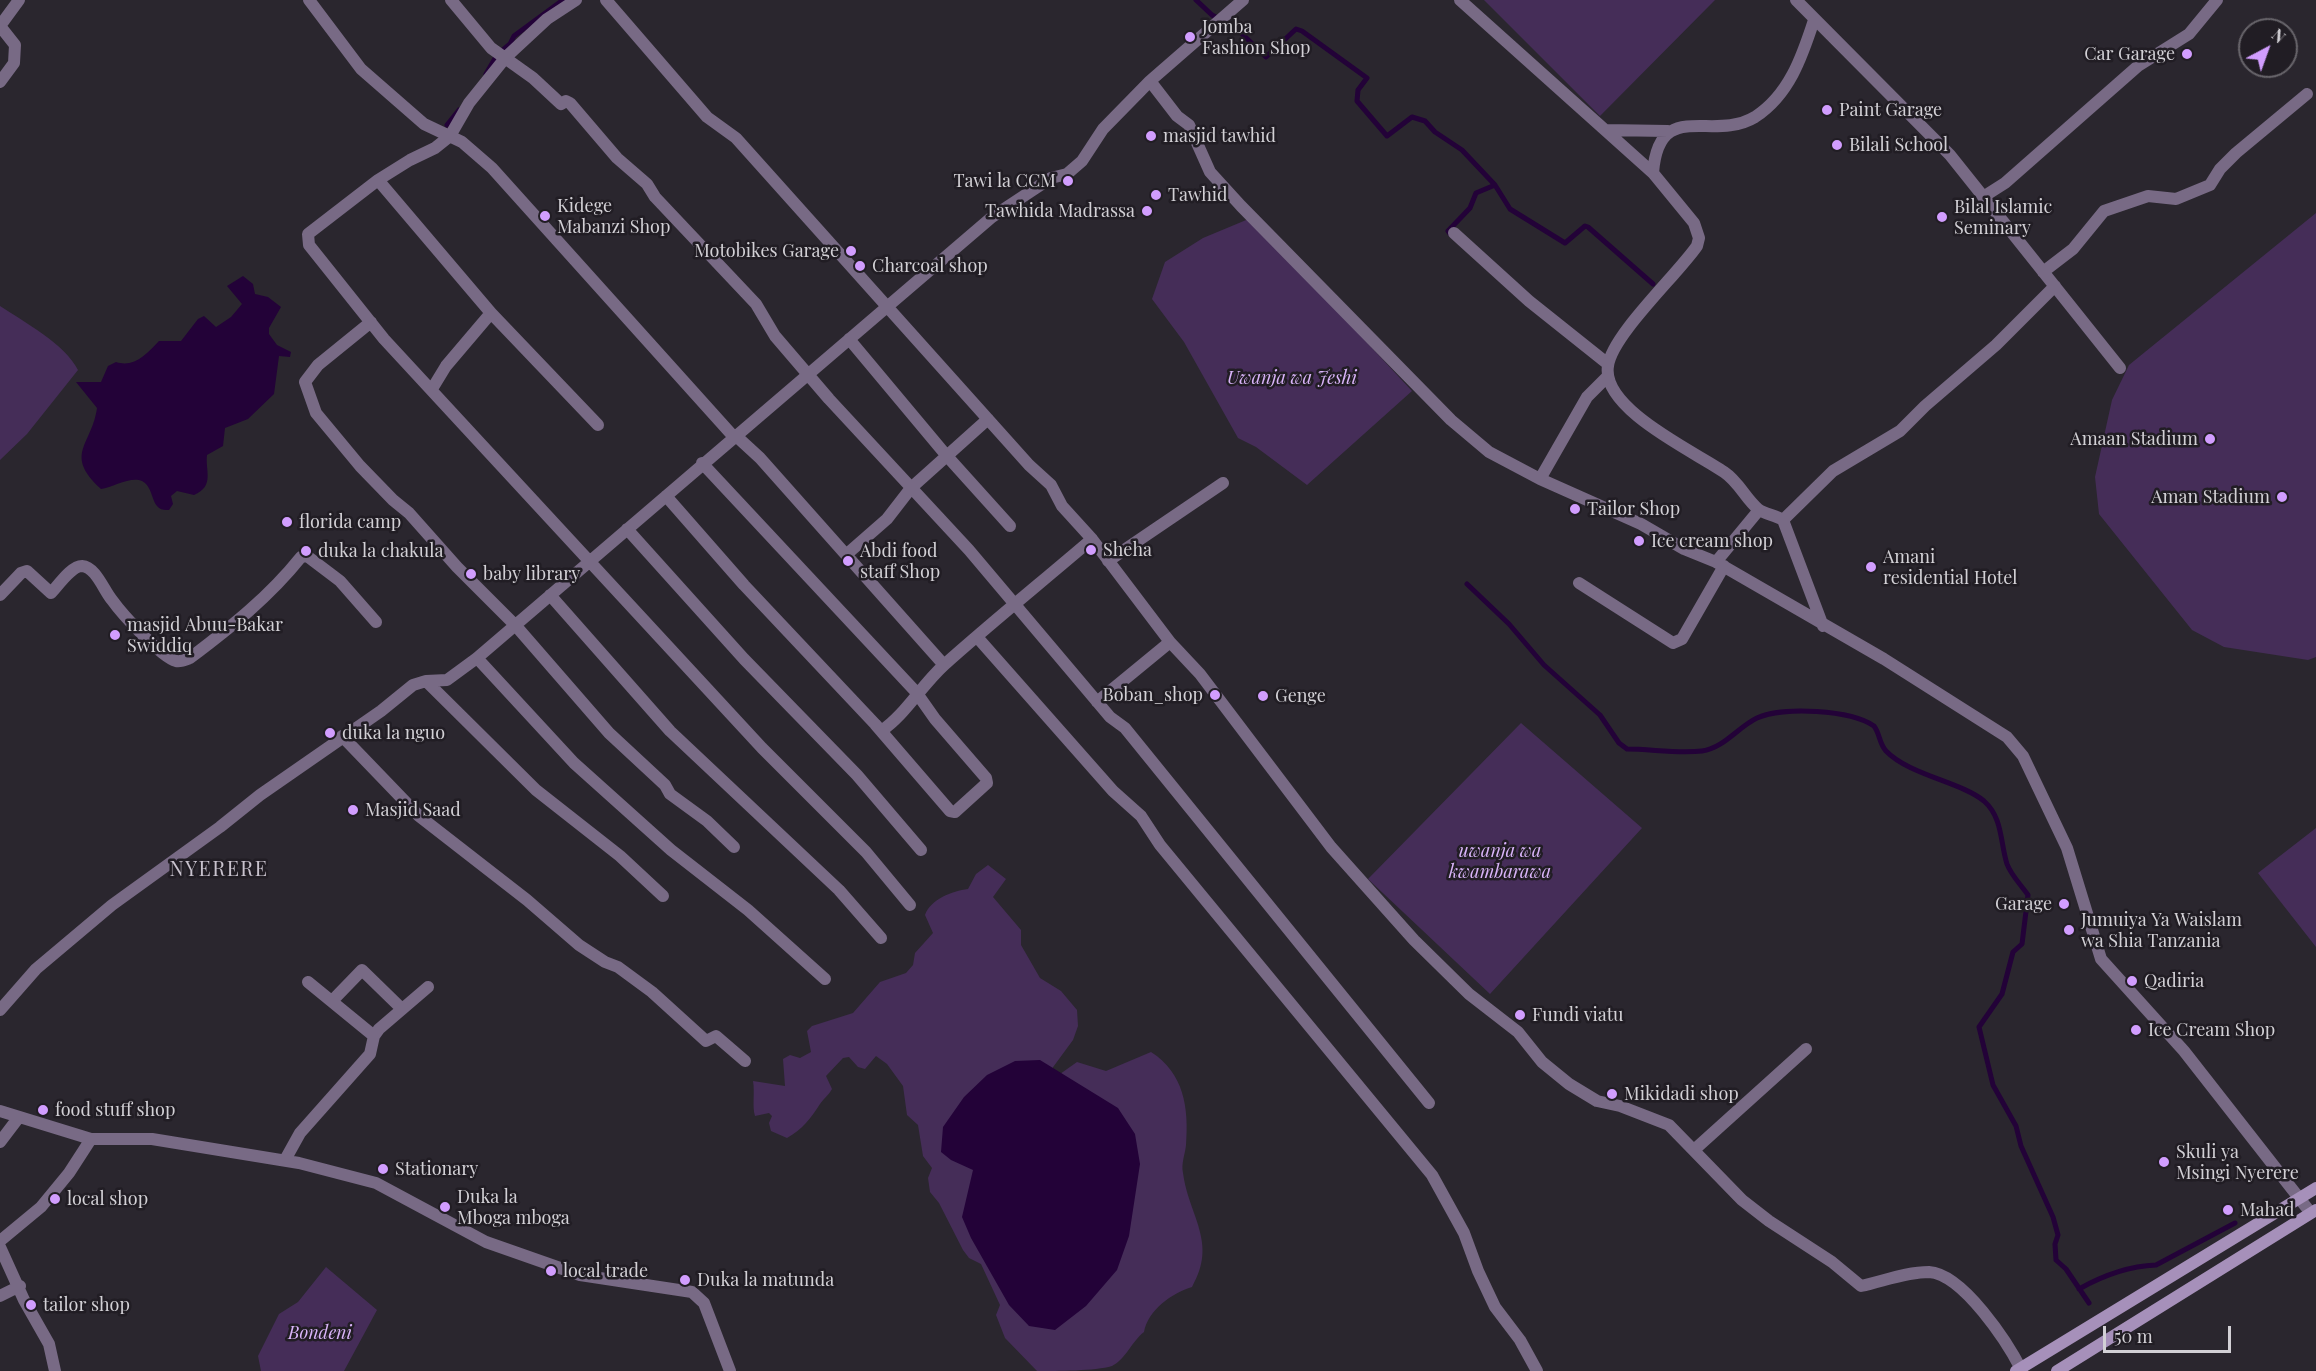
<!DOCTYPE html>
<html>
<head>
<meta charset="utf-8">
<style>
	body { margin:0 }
	#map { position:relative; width:2316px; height:1371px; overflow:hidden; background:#2a262e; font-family:"Playfair Display",serif }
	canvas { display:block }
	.north { position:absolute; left:2238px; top:18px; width:60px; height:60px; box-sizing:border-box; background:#211d24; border:2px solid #68656b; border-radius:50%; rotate:41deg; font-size:16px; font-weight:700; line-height:24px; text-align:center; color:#d2d0d5 }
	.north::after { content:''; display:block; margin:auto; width:21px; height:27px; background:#d19dfe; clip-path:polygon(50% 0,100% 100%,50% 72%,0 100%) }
	.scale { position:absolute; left:2103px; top:1326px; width:128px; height:27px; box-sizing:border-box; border:3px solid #d2d0d5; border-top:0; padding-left:8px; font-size:18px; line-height:21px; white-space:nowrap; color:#d2d0d5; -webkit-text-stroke:4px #211d24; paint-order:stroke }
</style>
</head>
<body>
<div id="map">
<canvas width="2316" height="1371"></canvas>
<div class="north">N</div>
<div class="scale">50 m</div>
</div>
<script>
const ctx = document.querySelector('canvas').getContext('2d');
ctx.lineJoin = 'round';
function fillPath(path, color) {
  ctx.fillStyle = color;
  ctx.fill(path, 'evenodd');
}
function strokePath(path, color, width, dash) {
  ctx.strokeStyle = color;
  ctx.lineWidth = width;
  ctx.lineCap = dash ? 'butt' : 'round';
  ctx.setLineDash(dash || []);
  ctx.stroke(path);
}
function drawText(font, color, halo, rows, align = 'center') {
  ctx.font = font + ' "Playfair Display",serif';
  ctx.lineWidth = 5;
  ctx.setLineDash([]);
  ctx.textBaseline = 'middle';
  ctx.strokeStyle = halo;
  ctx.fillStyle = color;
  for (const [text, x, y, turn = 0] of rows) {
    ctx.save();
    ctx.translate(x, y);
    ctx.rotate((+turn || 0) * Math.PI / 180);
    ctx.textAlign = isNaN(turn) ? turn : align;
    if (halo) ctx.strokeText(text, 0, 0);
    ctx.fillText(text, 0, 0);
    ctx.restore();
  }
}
fillPath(new Path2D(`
	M 1484,0 L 1715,0 L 1600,116 Z
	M 2316,213 L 2316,657 L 2308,660 L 2224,647 L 2192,630 L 2099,514 L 2095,477 L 2112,400 L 2129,365 Z
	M 1251,218 L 1412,391 L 1307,485 L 1256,447 L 1238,438 L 1184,342 L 1152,299 L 1165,262 L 1203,238 Z
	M 0,306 C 24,322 65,344 78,370 L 27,434 L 0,460 Z
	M 1521,723 L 1642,828 L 1490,994 L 1368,879 Z
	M 2316,828 L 2316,947 L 2258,873 Z
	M 988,865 L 1006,879 L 993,897 L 1021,930 L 1021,945 L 1040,978 L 1061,991 L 1077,1010 L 1078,1026 L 1073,1040 L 1048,1074 L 1053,1079 L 1077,1062 L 1106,1071 L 1151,1052 C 1184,1073 1189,1108 1186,1145 C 1185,1155 1181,1163 1183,1173 C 1189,1217 1218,1242 1192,1287 C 1172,1293 1148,1310 1144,1332 C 1132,1341 1126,1359 1112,1366 C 1095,1371 1058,1371 1037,1371 L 1005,1338 L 996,1315 L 1000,1305 L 981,1264 L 969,1258 L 963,1250 L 939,1203 L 930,1192 L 928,1178 L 932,1168 L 923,1156 L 918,1125 L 907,1115 L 903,1086 L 887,1064 L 876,1056 L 865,1069 L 858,1067 L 849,1057 L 843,1058 L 826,1076 L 832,1089 C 829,1095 824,1098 820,1104 C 810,1119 803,1129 787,1138 L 771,1131 L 769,1123 L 772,1116 L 769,1113 L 755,1116 C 752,1107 755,1092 753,1081 L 785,1086 L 783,1059 L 790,1055 L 800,1058 L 811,1052 L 807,1031 L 812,1026 L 853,1013 L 880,982 L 906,973 L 913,965 L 915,953 L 933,933 L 925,915 C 931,899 952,891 968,889 L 976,874 Z
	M 326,1267 L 377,1310 L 344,1371 L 261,1371 L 258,1356 L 279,1314 L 298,1302 Z`), '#452d58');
fillPath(new Path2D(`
	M 243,276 L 253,284 L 255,294 L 268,297 L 281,307 L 269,328 L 269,334 L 277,345 L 291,352 L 290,357 L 279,356 L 274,394 L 248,419 L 225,428 L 223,446 L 207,455 C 205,471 215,486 194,495 L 177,491 L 171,496 L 173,504 L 169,510 C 149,512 156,488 142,481 C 131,476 113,487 101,489 C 63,454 92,445 97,408 L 76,382 L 101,382 L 108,366 L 116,362 C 134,368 147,354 159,341 L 181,341 L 198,319 L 204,316 L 216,327 L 231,317 L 242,304 L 227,286 Z
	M 1040,1060 L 1118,1108 L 1135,1134 L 1140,1164 L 1129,1236 L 1117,1270 L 1086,1306 L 1055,1330 L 1029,1326 L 1009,1305 L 971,1238 L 962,1217 L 973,1170 L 951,1160 L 941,1152 L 943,1127 L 964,1097 L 987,1075 L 1015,1061 Z`), '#230238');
strokePath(new Path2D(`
	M 1196,0 L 1212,15 L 1237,29 L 1266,57 L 1296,29 L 1302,31 L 1367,78 L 1358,90 L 1357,101 L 1387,136 L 1412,117 L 1425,121 L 1435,132 L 1462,150 L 1495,185 L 1510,209 L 1565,243 L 1585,226 L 1588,227 L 1653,284
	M 486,74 L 497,55 L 510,44 L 514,36 L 563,0
	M 447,125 L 459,110
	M 1451,235 L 1448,231 L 1470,208 L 1476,193 L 1495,185
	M 1467,584 L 1509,624 L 1544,665 L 1600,715 L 1619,743 L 1627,749 C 1651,749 1678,754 1702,751 C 1724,748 1738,727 1757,718 C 1783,706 1851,710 1874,726 C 1880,734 1879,743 1886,751 C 1909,775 1961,782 1984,801 C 2003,818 2000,842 2007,864 C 2011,875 2021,885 2028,895 L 2022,944 L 2013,952 L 2002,994 L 1979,1027 L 1993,1085 L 2016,1126 L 2021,1146 L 2053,1217 L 2058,1235 L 2055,1244 L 2056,1260 L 2066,1269 L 2089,1303
	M 2079,1289 C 2102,1276 2130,1266 2156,1265 L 2235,1223`), '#230238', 5);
strokePath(new Path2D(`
	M 309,0 L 361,69 L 424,124 L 462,142 L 492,168 L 733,436
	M 451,0 L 491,48 L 533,78 L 561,104 L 566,101 L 570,103 L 617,158 L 647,184 L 655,197 L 756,304 L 775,336 L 829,399 L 969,550 L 1110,717 L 1125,728 L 1429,1103
	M 606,0 L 707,117 L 736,138 L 1029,465 L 1051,485 L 1062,506 L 1092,539 L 1170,642 L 1200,674 L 1331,847 L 1414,940 L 1469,994 L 1518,1032 L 1542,1062 L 1569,1084 L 1597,1101 L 1620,1106 L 1669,1125 L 1742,1200 L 1769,1221 L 1832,1262 L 1861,1286 C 1884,1281 1906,1272 1929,1272 C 1963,1274 2008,1343 2022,1371
	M 1460,0 L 1653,173 L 1694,223 L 1699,238 L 1697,246 C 1677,275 1612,335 1608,366 C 1601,409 1695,452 1724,472 C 1739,482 1745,498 1758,509 C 1764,514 1775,515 1783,520
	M 1796,0 L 1950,155 L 2120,368
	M 1150,81 L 1177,116 L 1189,125 L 1210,172 L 1241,206 L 1451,420 L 1489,452 L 1540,479 L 1641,524 L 1684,549 L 1716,562 L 1884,659 L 2007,737 L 2023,756 L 2067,848 L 2101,959 L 2184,1051 L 2310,1212
	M 0,82 L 14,63 L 15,45 L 0,26 L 19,0
	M 1605,130 L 1668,131
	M 1653,173 C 1659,97 1712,143 1755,117 C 1789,95 1802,57 1814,20
	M 378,180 L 410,160 L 435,148 L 450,136 L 469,103 L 506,57 L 547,19 L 576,0
	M 1983,197 L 2005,183 L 2138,66 L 2189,34 L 2217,0
	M 1454,233 L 1529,301 L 1608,364
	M 2043,272 L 2073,249 L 2104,211 L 2148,196 L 2176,199 L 2210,185 L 2220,169 L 2236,153 L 2307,94
	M 371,322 L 318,365 L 305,382 L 316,413 L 360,466 L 393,500 L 409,513 L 457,567 L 516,626 L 609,733 L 665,785 L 670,794 L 707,821 L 734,847
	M 849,339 L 946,455 L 1010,526
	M 432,389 L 446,366 L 491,313
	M 598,425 L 491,313 L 378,180 L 308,234 L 309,245 L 384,339 L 762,748 L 866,852 L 910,905
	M 735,435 L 760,458 L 944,665
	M 1540,479 L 1587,397 L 1607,377
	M 666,496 L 744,585 L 875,724 L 950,811 L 955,812 L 987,783 L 986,778 L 935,719 L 916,692 L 702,463
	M 627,529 L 744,659 L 857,775 L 921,850
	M 847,554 L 887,519 L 911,488 L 988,419
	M 1108,561 L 1223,483
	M 1716,562 L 1759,510
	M 1579,583 L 1673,643 L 1682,639 L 1724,566
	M 0,595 L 21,573 L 27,571 L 51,593 C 58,586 71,566 82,566 C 96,567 104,591 112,600 C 122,614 161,657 176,661 C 181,662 185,660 190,658 C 231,627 269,597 301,557 L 307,556 L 340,581 L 376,622
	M 550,595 L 670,731 L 839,890 L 881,938
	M 1823,626 L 1783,520 L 1833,471 L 1900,431 L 1925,406 L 1996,345 L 2055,286
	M 977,637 L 1113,791 L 1141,816 L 1160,845 L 1432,1175 L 1464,1233 L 1478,1271 L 1495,1307 L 1520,1340 L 1537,1371
	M 477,658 L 574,763 L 671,850 L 748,910 L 825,979
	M 426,681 L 536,790 L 620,856 L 663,896
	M 1097,702 L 1170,642
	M 881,731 C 905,715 921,686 944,665 C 992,622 1043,581 1092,539
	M 342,736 L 419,816 L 527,900 L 579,945 L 605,962 L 618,967 L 652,992 L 706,1041 L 716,1036 L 745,1061
	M 308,982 L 374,1036
	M 332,1001 L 362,970 L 402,1009
	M 0,1010 L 36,969 L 112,905 L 220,827 L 260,795 L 381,711 L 413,685 L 426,681 L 447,680 L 477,658 L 992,217 L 1051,178 L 1067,174 L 1082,161 L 1103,129 L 1150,81 L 1243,0
	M 0,1111 L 91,1139 L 152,1139 L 299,1163 L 376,1183 L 486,1242 L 580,1275 L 692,1292 L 704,1303 L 730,1371
	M 0,1142 L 19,1117
	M 1694,1150 L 1806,1049
	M 285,1160 L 300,1133 L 370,1054 L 374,1036 L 379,1029 L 428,987
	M 0,1241 L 41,1207 L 69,1173 L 91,1139
	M 0,1247 L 24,1300 L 49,1344 L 55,1371
	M 0,1296 L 20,1286`), '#786a85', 12);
strokePath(new Path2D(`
	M 2016,1371 L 2316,1188
	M 2057,1371 L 2316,1210`), '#a690ba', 12);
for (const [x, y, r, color] of [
	[1190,37,6,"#d19dfe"],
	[2187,54,6,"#d19dfe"],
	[1827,110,6,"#d19dfe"],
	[1151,136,6,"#d19dfe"],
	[1837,145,6,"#d19dfe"],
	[1068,181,6,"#d19dfe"],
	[1156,195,6,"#d19dfe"],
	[1147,211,6,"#d19dfe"],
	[545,216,6,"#d19dfe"],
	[1942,217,6,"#d19dfe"],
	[851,251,6,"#d19dfe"],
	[860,266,6,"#d19dfe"],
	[2210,439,6,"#d19dfe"],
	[2282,497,6,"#d19dfe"],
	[1575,509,6,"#d19dfe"],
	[287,522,6,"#d19dfe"],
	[1639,541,6,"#d19dfe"],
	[1091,550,6,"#d19dfe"],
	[306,551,6,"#d19dfe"],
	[848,561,6,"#d19dfe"],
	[1871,567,6,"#d19dfe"],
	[471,574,6,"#d19dfe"],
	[115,635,6,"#d19dfe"],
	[1215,695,6,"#d19dfe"],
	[1263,696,6,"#d19dfe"],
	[330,733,6,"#d19dfe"],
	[353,810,6,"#d19dfe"],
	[2064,904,6,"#d19dfe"],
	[2069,930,6,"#d19dfe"],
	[2132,981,6,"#d19dfe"],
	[1520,1015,6,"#d19dfe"],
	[2136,1030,6,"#d19dfe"],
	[1612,1094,6,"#d19dfe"],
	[43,1110,6,"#d19dfe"],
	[2164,1162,6,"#d19dfe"],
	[383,1169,6,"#d19dfe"],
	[55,1199,6,"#d19dfe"],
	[445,1207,6,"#d19dfe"],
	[2228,1210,6,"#d19dfe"],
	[551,1271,6,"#d19dfe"],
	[685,1280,6,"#d19dfe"],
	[31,1305,6,"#d19dfe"]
]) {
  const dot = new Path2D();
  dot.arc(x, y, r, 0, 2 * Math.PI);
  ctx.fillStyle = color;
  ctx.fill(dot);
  strokePath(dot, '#211d24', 2);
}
drawText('18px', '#d2d0d5', '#211d24', [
	["Jomba",1202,27],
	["Fashion Shop",1202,48],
	["Car Garage",2175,54,"right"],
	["Paint Garage",1839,110],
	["masjid tawhid",1163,136],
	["Bilali School",1849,145],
	["Tawi la CCM",1056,181,"right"],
	["Tawhid",1168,195],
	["Kidege",557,206],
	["Mabanzi Shop",557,227],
	["Bilal Islamic",1954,207],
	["Seminary",1954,228],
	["Tawhida Madrassa",1135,211,"right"],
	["Motobikes Garage",839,251,"right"],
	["Charcoal shop",872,266],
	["Amaan Stadium",2198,439,"right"],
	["Aman Stadium",2270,497,"right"],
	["Tailor Shop",1587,509],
	["florida camp",299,522],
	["Ice cream shop",1651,541],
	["Sheha",1103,550],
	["duka la chakula",318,551],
	["Abdi food",860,551],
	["staff Shop",860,572],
	["Amani",1883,557],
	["residential Hotel",1883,578],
	["baby library",483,574],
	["masjid Abuu-Bakar",127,625],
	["Swiddiq",127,646],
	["Boban_shop",1203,695,"right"],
	["Genge",1275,696],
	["duka la nguo",342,733],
	["Masjid Saad",365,810],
	["Garage",2052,904,"right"],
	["Jumuiya Ya Waislam",2081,920],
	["wa Shia Tanzania",2081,941],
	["Qadiria",2144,981],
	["Fundi viatu",1532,1015],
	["Ice Cream Shop",2148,1030],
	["Mikidadi shop",1624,1094],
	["food stuff shop",55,1110],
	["Skuli ya",2176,1152],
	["Msingi Nyerere",2176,1173],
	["Stationary",395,1169],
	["Duka la",457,1197],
	["Mboga mboga",457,1218],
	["local shop",67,1199],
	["Mahad",2240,1210],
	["local trade",563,1271],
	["Duka la matunda",697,1280],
	["tailor shop",43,1305]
], 'left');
drawText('italic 18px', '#d9b4f9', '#211d24', [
	["Uwanja wa Jeshi",1292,378],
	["uwanja wa",1500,851],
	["kwambarawa",1500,872],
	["Bondeni",320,1333]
]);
ctx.letterSpacing = '1.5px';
drawText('20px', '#c8c2cd', '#211d24', [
	["NYERERE",219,870]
]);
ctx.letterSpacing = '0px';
</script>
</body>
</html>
